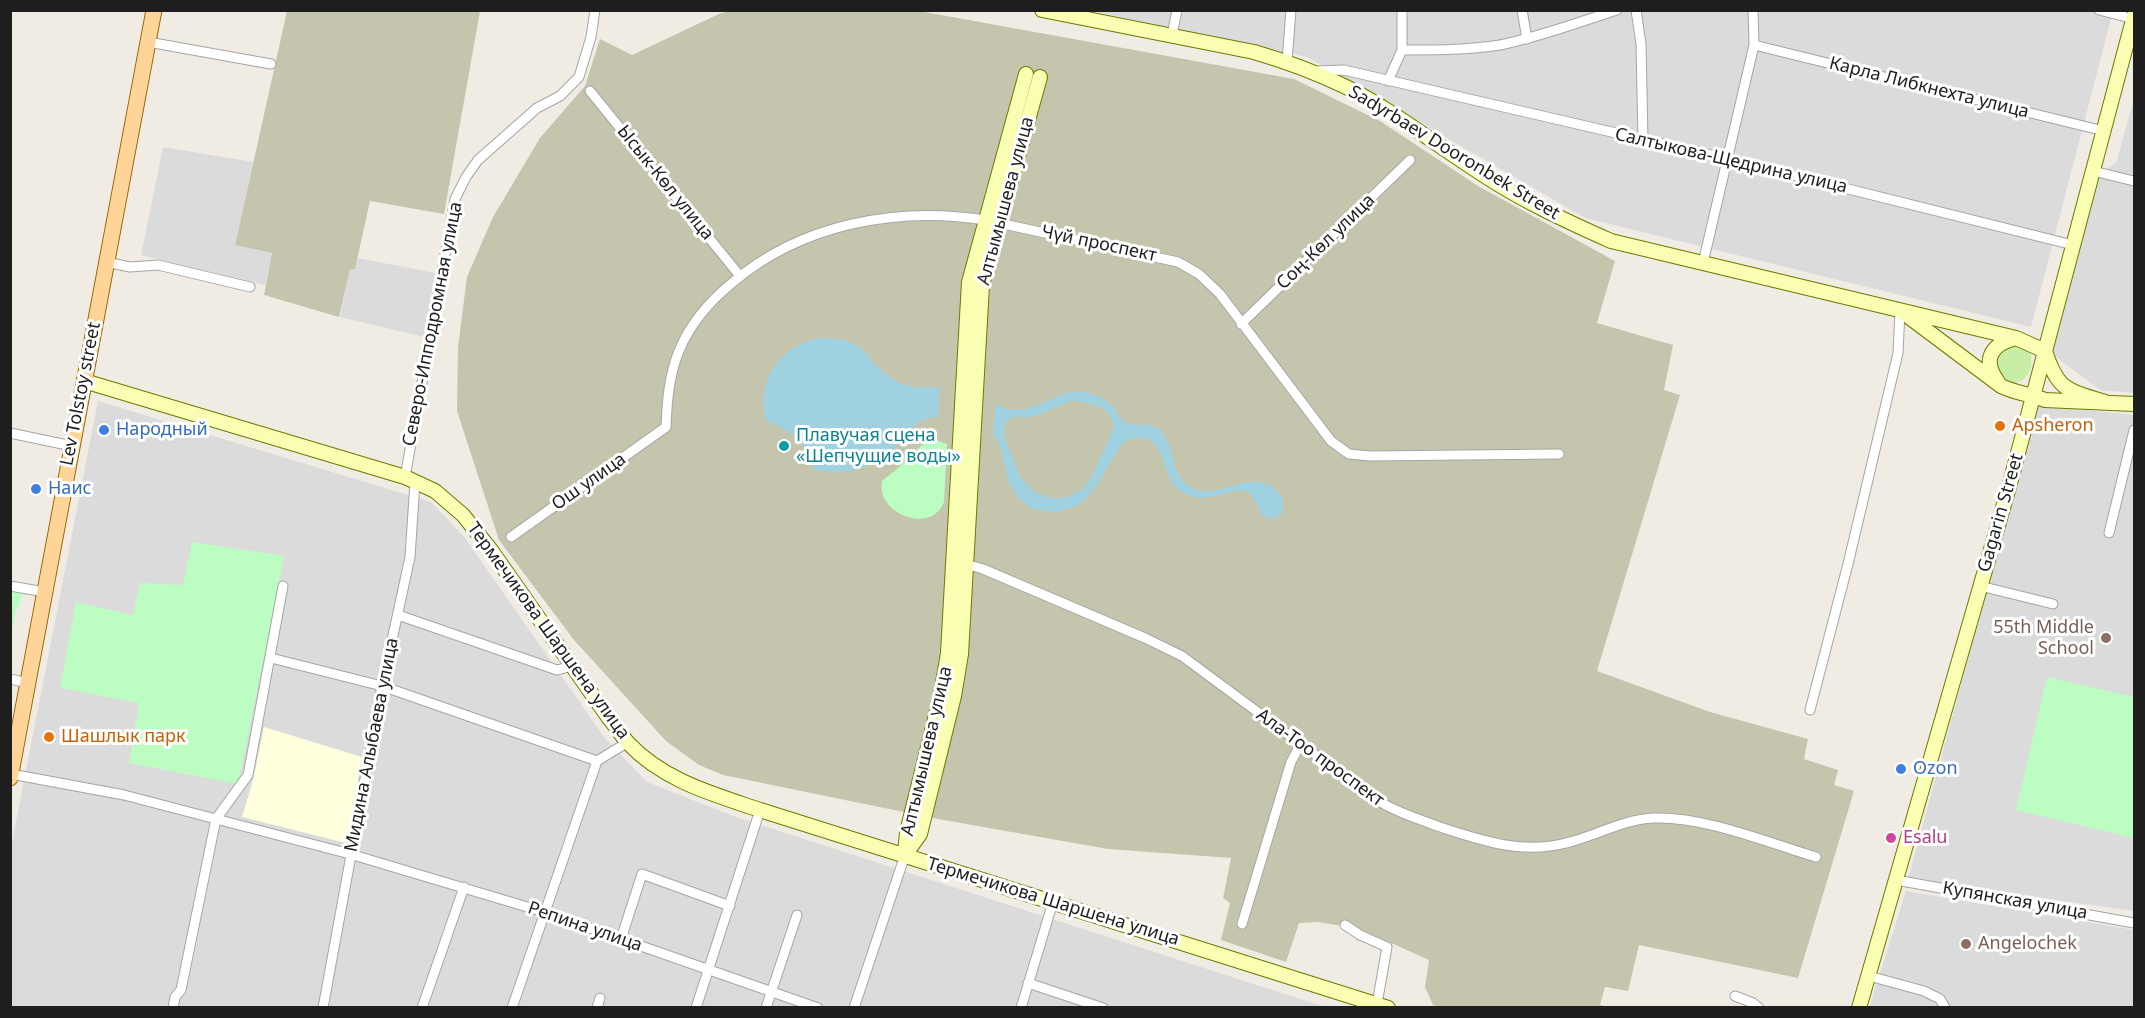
<!DOCTYPE html>
<html>
<head>
<meta charset="utf-8">
<style>
	body { margin:0 }
	#map { position:relative; width:2145px; height:1018px; overflow:hidden; background:#f0ece3; font-family:"Noto Sans",sans-serif }
	canvas { display:block }
	.frame { position:absolute; inset:0; border:12px solid #1e1e1e; pointer-events:none }
</style>
</head>
<body>
<div id="map">
<canvas width="2145" height="1018"></canvas>
<div class="frame"></div>
</div>
<script>
const ctx = document.querySelector('canvas').getContext('2d');
ctx.lineJoin = 'round';
function fillPath(path, color) {
  ctx.fillStyle = color;
  ctx.fill(path, 'evenodd');
}
function strokePath(path, color, width, dash) {
  ctx.strokeStyle = color;
  ctx.lineWidth = width;
  ctx.lineCap = dash ? 'butt' : 'round';
  ctx.setLineDash(dash || []);
  ctx.stroke(path);
}
function drawText(font, color, halo, rows, align = 'center') {
  ctx.font = font + ' "Noto Sans",sans-serif';
  ctx.lineWidth = 6;
  ctx.setLineDash([]);
  ctx.textBaseline = 'middle';
  ctx.strokeStyle = halo;
  ctx.fillStyle = color;
  for (const [text, x, y, turn = 0] of rows) {
    ctx.save();
    ctx.translate(x, y);
    ctx.rotate((+turn || 0) * Math.PI / 180);
    ctx.textAlign = isNaN(turn) ? turn : align;
    if (halo) ctx.strokeText(text, 0, 0);
    ctx.fillText(text, 0, 0);
    ctx.restore();
  }
}
fillPath(new Path2D(`
	M 1092,11 L 2113,11 L 2031,327 L 1585,218 L 1307,57 Z
	M 2134,99 L 2134,393 L 2100,390 L 2049,352 L 2094,176 L 2116,163 Z
	M 163,147 L 253,162 L 235,245 L 273,253 L 265,285 L 141,255 Z
	M 358,258 L 436,273 L 424,337 L 340,317 L 350,268 L 355,269 Z
	M 98,401 L 431,502 L 465,538 L 604,737 L 647,782 L 733,816 L 1325,1007 L 11,1008 L 11,847 Z
	M 2037,405 L 2134,415 L 2134,911 L 1908,879 Z
	M 1906,891 L 2134,930 L 2134,1007 L 1869,1008 Z`), '#dcdbdb');
fillPath(new Path2D(`
	M 264,727 L 362,757 L 346,843 L 242,817 L 253,780 Z`), '#ffd');
fillPath(new Path2D(`
	M 736,10 L 919,11 L 1294,79 L 1380,121 L 1478,186 L 1615,261 L 1597,323 L 1673,345 L 1664,390 L 1680,395 L 1597,671 L 1710,712 L 1808,739 L 1804,759 L 1838,770 L 1834,785 L 1854,791 L 1798,978 L 1639,945 L 1628,991 L 1605,987 L 1600,1005 L 1608,1007 L 1440,1007 L 1433,1005 L 1425,987 L 1429,960 L 1360,929 L 1318,922 L 1299,923 L 1286,962 L 1221,940 L 1230,903 L 1223,898 L 1231,858 L 1108,849 L 938,819 L 723,775 L 699,765 L 666,741 L 574,640 L 499,540 L 457,411 L 458,347 L 467,277 L 493,217 L 540,138 L 585,86 L 600,39 L 632,55 L 721,13 Z
	M 287,11 L 480,11 L 444,214 L 370,201 L 355,269 L 350,269 L 339,317 L 264,295 L 272,253 L 235,245 Z`), '#c5c5ae');
fillPath(new Path2D(`
	M 2011,342 L 2029,350 C 2036,365 2027,388 2007,381 C 2003,379 1999,375 1995,372 L 1995,353 Z`), '#c8eea5');
fillPath(new Path2D(`
	M 936,440 L 947,444 L 944,502 C 931,536 875,513 882,481 L 903,464 L 922,445 Z
	M 192,542 L 284,556 L 238,784 L 129,763 L 139,703 L 60,688 L 76,602 L 133,615 L 140,583 L 183,585 Z
	M 11,590 L 23,594 L 15,614 L 11,636 Z
	M 2047,677 L 2134,697 L 2134,838 L 2016,810 Z`), '#bcfec2');
fillPath(new Path2D(`
	M 819,338 C 832,338 845,338 856,345 C 864,350 870,358 876,365 C 894,384 914,391 940,386 L 938,417 C 916,418 910,431 897,445 C 874,470 846,475 814,470 C 808,445 792,430 767,422 C 754,382 780,346 819,338 Z
	M 1071,392 C 1086,391 1103,395 1113,407 C 1118,413 1119,421 1128,423 C 1140,427 1152,421 1162,432 C 1176,449 1170,476 1191,487 C 1196,491 1202,492 1209,491 C 1232,490 1252,472 1275,489 C 1283,495 1285,503 1282,513 L 1274,519 L 1263,516 C 1257,509 1257,499 1249,493 C 1235,482 1205,511 1178,489 C 1161,475 1167,442 1142,438 C 1134,436 1128,439 1121,445 L 1097,485 L 1083,502 L 1076,506 L 1058,512 L 1032,509 L 1017,497 L 1008,481 L 1001,449 L 993,433 L 995,404 C 1026,420 1042,399 1071,392 ZM 1071,401 C 1087,401 1113,407 1114,427 L 1091,477 L 1082,489 L 1070,496 L 1056,499 L 1035,493 L 1020,477 L 1004,436 L 1004,427 L 1009,419 L 1013,417 L 1033,417 Z`), '#a0d1e1');
const street = new Path2D(`
	M 1522,10 L 1527,39
	M 1636,10 L 1641,44 L 1643,140
	M 2099,10 L 2134,19
	M 1172,35 L 1177,10
	M 148,42 L 271,64
	M 1754,45 L 2104,131
	M 1402,50 C 1435,50 1468,50 1500,45 C 1540,37 1579,22 1617,10
	M 1287,61 L 1291,10
	M 1316,71 L 1344,70 L 1728,159 L 2073,245
	M 1388,81 L 1402,50 L 1402,10
	M 590,91 L 740,276
	M 2093,171 L 2134,181
	M 106,262 L 130,267 L 158,265 L 250,287
	M 1703,263 L 1754,45 L 1753,10
	M 1241,324 L 1410,160
	M 10,433 L 72,446
	M 405,477 L 455,199 L 466,177 L 478,160 L 537,108 L 560,96 L 579,77 L 591,37 L 595,10
	M 2109,533 L 2134,430
	M 511,537 L 666,427 C 667,401 669,375 679,351 C 690,324 710,301 732,283 C 801,224 897,206 985,220 L 1178,262 L 1199,274 L 1220,294 L 1331,441 L 1349,454 L 1370,456 L 1559,454
	M 962,563 L 983,569 L 1145,638 L 1182,656 L 1375,799 C 1398,813 1421,820 1446,829 C 1486,842 1524,854 1566,843 C 1596,836 1621,820 1653,818 C 1704,816 1766,842 1816,857
	M 10,586 L 45,592
	M 1980,586 L 2053,604
	M 398,615 L 557,670 L 572,666
	M 271,658 L 382,686 L 597,761 L 628,742
	M 10,679 L 28,683
	M 1810,710 L 1848,564 L 1898,353 L 1900,311
	M 11,774 L 124,795 L 350,854 L 544,912 L 818,1008
	M 1896,880 L 2134,923
	M 1242,924 L 1291,762 L 1300,745
	M 1345,925 L 1360,935 L 1387,947 L 1377,1004
	M 621,939 L 642,874 L 730,906
	M 1869,976 L 1924,991 L 1940,999 L 1945,1008
	M 1028,983 L 1103,1008
	M 1735,996 L 1753,1003 L 1759,1008
	M 173,1008 L 175,997 L 181,990 L 216,819 L 248,775 L 283,586
	M 323,1008 L 382,686 L 410,557 L 415,482
	M 422,1008 L 464,887
	M 512,1008 L 597,761
	M 597,1008 L 600,998
	M 696,1008 L 760,810
	M 766,1008 L 797,915
	M 854,1008 L 905,855
	M 1021,1008 L 1053,902`);
const secondary = new Path2D(`
	M 1042,10 L 1254,52 C 1285,61 1315,72 1344,86 C 1393,110 1436,145 1482,174 C 1523,201 1566,221 1611,241 L 2016,338 L 2045,351 C 2058,391 2067,390 2105,402
	M 1905,314 L 2001,386 C 2015,393 2030,394 2045,400 L 2134,404
	M 84,381 L 405,477 L 435,491 L 463,515 L 491,550 L 608,717 C 615,725 621,735 628,743 C 664,781 713,794 760,810 L 1388,1008
	M 1998,382 C 1981,359 1992,344 2016,338
	M 905,853 L 907,832 L 941,695 L 948,653 L 969,282 L 1026,74
	M 905,855 L 920,834 L 954,696 L 961,654 L 982,285 L 1040,77
	M 1859,1008 L 2009,487 L 2134,16`);
const primary = new Path2D(`
	M 10,778 L 154,10`);
strokePath(street, '#a5a5a5', 11);
strokePath(secondary, '#6b7a00', 16);
strokePath(primary, '#986700', 17);
strokePath(street, '#fff', 9);
strokePath(secondary, '#f9feb2', 14);
strokePath(primary, '#ffd499', 15);
for (const [x, y, r, color] of [
	[2000,426,6,"#e8710a"],
	[104,430,6,"#3f7fe0"],
	[784,446,6,"#0f9aa8"],
	[36,489,6,"#3f7fe0"],
	[2106,638,6,"#8d6e63"],
	[49,737,6,"#e8710a"],
	[1901,769,6,"#3f7fe0"],
	[1891,838,6,"#d1479c"],
	[1966,944,6,"#8d6e63"]
]) {
  const dot = new Path2D();
  dot.arc(x, y, r, 0, 2 * Math.PI);
  ctx.fillStyle = color;
  ctx.fill(dot);
  strokePath(dot, '#fff', 2);
}
drawText('18px', '#1e1e1e', '#fff', [
	["Карла Либкнехта улица",1929,88,14],
	["Sadyrbaev Dooronbek Street",1454,153,31],
	["Салтыкова-Щедрина улица",1731,161,13],
	["Ысык-Көл улица",665,183,51],
	["Алтымышева улица",1006,201,-75],
	["Соң-Көл улица",1326,242,-44],
	["Чүй проспект",1099,244,12],
	["Северо-Ипподромная улица",433,324,-79],
	["Lev Tolstoy street",81,394,-79],
	["Ош улица",589,482,-35],
	["Gagarin Street",2001,513,-74],
	["Термечикова Шаршена улица",548,631,54],
	["Мидина Алыбаева улица",372,745,-79],
	["Алтымышева улица",927,751,-77],
	["Ала-Тоо проспект",1320,758,36],
	["Купянская улица",2015,901,10],
	["Термечикова Шаршена улица",1053,902,17],
	["Репина улица",585,927,19]
]);
drawText('18px', '#c56008', '#fff', [
	["Apsheron",2012,426],
	["Шашлык парк",61,737]
], 'left');
drawText('18px', '#366cbe', '#fff', [
	["Народный",116,430],
	["Наис",48,489],
	["Ozon",1913,769]
], 'left');
drawText('18px', '#0d838f', '#fff', [
	["Плавучая сцена",796,436],
	["«Шепчущие воды»",796,457]
], 'left');
drawText('18px', '#785e54', '#fff', [
	["55th Middle",2094,628],
	["School",2094,649],
	["Angelochek",1978,944,"left"]
], 'right');
drawText('18px', '#b23c85', '#fff', [
	["Esalu",1903,838]
], 'left');
</script>
</body>
</html>
